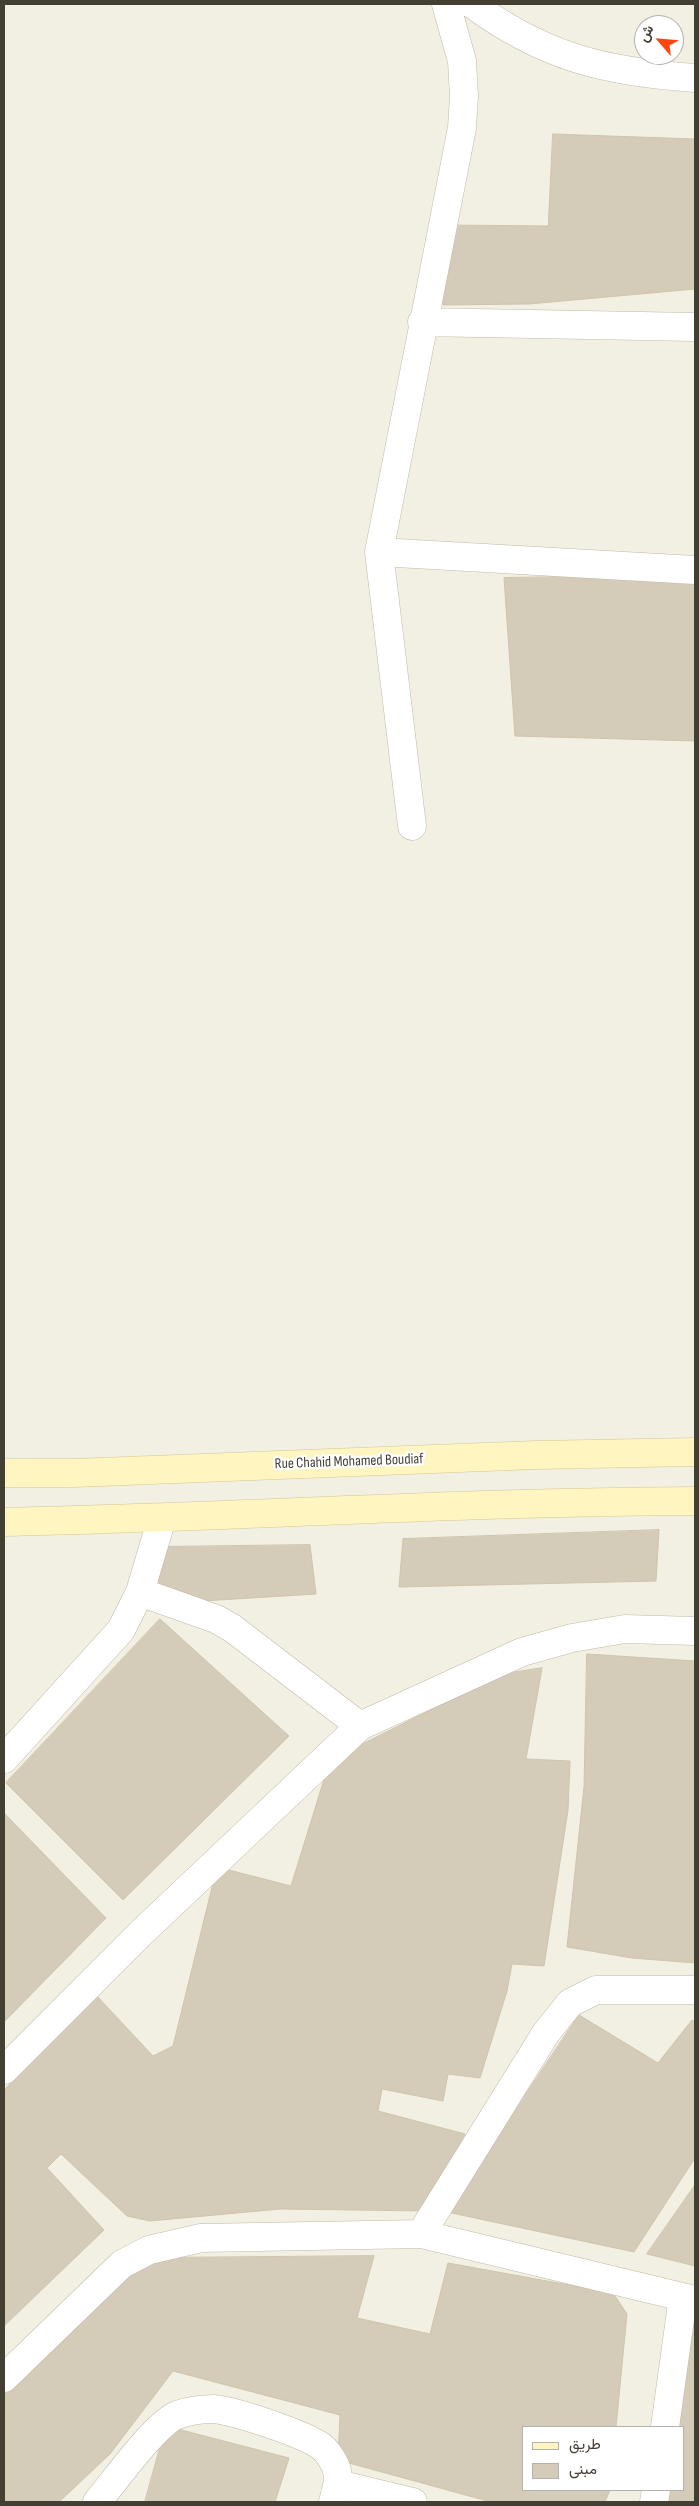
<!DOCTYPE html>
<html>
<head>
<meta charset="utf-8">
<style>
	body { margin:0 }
	#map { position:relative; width:699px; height:2506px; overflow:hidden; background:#f2efe3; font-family:"Sofia Sans Condensed",Vazirmatn,sans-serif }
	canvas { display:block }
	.frame { position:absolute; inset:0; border:5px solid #443f33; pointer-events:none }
	.legend { position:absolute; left:522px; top:2426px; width:162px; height:65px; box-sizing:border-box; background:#fff; border:1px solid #b4b2ad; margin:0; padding:6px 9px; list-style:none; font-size:15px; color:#443f33 }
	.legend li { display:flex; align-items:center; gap:10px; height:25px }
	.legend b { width:25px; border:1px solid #b4b2ad }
	.north { position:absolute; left:634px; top:15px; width:50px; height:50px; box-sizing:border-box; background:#fff; border:1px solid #b4b2ad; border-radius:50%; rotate:297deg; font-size:14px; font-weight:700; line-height:20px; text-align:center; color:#443f33 }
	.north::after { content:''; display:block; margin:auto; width:18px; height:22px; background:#ff440d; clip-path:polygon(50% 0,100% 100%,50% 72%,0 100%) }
</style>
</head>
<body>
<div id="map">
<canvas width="699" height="2506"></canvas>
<div class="frame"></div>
<ul class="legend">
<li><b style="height:6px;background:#fff5c0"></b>طريق</li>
<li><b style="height:14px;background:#d4cbb8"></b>مبنى</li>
</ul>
<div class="north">ش</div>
</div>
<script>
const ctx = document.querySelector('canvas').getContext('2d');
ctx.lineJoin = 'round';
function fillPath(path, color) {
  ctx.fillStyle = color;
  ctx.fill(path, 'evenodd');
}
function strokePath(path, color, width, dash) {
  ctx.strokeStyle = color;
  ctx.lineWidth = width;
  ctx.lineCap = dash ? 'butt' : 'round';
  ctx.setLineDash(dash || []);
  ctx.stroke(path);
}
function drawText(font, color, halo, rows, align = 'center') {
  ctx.font = font + ' "Sofia Sans Condensed",sans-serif';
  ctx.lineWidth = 4.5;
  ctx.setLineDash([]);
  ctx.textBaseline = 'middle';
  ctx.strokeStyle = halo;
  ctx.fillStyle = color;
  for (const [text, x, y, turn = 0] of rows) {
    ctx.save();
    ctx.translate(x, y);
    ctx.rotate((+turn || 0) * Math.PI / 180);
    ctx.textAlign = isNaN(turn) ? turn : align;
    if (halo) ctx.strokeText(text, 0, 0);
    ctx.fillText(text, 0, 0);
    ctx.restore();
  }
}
const building = new Path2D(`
	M 553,134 L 695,139 L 695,289 L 529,304 L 443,305 L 445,225 L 548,226 Z
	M 695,575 L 695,741 L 515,736 L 504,578 Z
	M 659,1530 L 656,1581 L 399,1587 L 403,1539 Z
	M 310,1545 L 316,1594 L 202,1601 L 176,1589 L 156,1588 L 156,1547 Z
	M 160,1619 L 289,1736 L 123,1900 L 6,1783 Z
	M 587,1654 L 695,1661 L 695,1963 L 632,1958 L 567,1947 L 584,1787 Z
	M 542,1668 L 526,1759 L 570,1761 L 568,1810 L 544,1966 L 512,1964 L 507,1991 L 480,2078 L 448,2074 L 443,2101 L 382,2089 L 378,2111 L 465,2134 L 427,2211 L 280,2209 L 150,2221 L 127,2216 L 61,2154 L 47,2168 L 104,2230 L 4,2326 L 4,2090 L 95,1994 L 153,2056 L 173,2046 L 217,1867 L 291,1886 L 330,1760 L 503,1674 Z
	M 4,1813 L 106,1918 L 4,2022 Z
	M 579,2015 L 658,2063 L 692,2020 L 695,2022 L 695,2158 L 634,2252 L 447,2212 Z
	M 695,2185 L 695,2266 L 647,2254 Z
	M 374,2256 L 357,2318 L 430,2334 L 448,2263 L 613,2293 L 627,2314 L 616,2427 L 523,2427 L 523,2490 L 610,2490 L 605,2502 L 491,2502 L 338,2460 L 340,2415 L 173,2371 L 110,2454 L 59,2502 L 4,2502 L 4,2388 L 136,2258 Z
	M 693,2318 L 695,2319 L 695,2502 L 664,2502 L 666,2490 L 683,2490 L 683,2427 L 676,2427 Z
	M 166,2426 L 289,2458 L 275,2502 L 145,2502 Z`);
fillPath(building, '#d4cbb8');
strokePath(building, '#cfc4ab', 1);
const minor = new Path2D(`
	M 472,4 C 544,57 606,72 695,78
	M 422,322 L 695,327
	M 379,552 L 695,570
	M 412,826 L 379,552 L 462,128 L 464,96 L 462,61 L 446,4
	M 140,1592 L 216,1619 L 232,1628 L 360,1726
	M 4,1759 L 121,1630 L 140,1592 L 162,1518
	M 4,2070 L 141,1933 L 360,1726 L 522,1652 L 572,1638 L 625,1629 L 695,1631
	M 421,2234 L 546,2033 L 570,2003 L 596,1990 L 695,1990
	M 4,2378 L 122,2264 L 149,2250 L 201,2238 L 421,2234 L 695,2300
	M 665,2427 L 683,2297
	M 338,2484 L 413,2502
	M 97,2502 C 115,2481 154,2425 177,2415 C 188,2411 202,2409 214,2409 C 235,2411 305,2434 322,2447 C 327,2451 332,2459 335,2465 C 341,2478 336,2490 333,2502
	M 654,2502 L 656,2490`);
const secondary = new Path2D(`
	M 4,1473 L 74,1473 L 536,1455 L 695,1452
	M 4,1522 C 234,1517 465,1502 695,1501`);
strokePath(minor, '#c0baa8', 29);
strokePath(secondary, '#d4c791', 29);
strokePath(minor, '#fff', 28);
strokePath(secondary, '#fff5c0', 28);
drawText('15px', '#443f33', '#fff', [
	["Rue Chahid Mohamed Boudiaf",349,1462,-2]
]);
</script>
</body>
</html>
